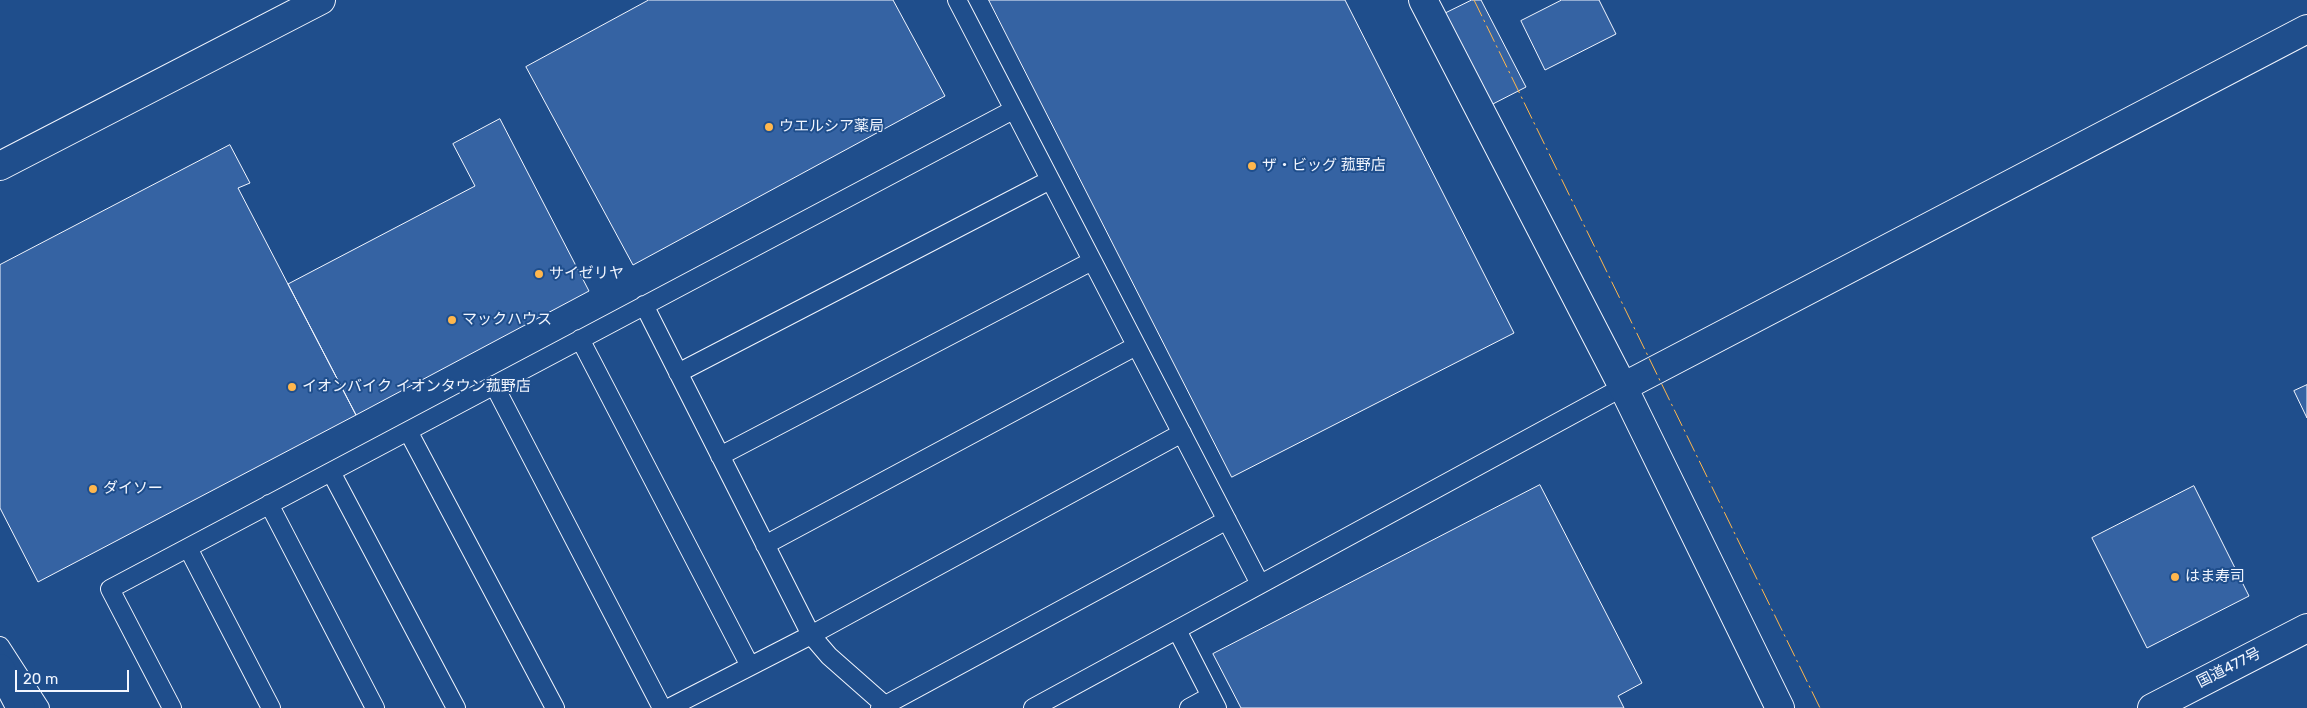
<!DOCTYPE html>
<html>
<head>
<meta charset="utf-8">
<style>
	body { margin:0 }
	#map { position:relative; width:2307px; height:708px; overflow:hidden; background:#1f4e8c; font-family:Rubik,sans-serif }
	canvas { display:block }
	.scale { position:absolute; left:15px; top:670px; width:114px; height:22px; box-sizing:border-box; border:2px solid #f2f6ff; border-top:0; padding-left:6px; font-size:15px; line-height:18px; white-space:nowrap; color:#f2f6ff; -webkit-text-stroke:4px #1f4e8c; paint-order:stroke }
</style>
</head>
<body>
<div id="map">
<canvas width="2307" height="708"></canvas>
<div class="scale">20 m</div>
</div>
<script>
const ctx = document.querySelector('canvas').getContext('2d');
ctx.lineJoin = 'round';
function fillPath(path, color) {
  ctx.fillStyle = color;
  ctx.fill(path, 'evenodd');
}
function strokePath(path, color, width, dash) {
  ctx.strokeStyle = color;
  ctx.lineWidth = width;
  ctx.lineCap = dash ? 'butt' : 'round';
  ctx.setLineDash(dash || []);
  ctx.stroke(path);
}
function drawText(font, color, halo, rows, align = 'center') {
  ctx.font = font + ' Rubik,"Noto Sans JP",sans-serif';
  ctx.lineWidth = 4;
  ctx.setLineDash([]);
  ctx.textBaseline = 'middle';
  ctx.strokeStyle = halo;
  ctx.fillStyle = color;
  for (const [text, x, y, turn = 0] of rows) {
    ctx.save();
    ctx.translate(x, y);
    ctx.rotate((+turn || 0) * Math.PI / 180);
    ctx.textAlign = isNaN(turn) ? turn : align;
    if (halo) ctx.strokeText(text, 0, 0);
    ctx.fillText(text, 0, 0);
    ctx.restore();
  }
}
const building = new Path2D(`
	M 649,0 L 893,0 L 945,96 L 633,265 L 526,67 Z
	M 989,0 L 1345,0 L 1514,333 L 1232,477 Z
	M 1472,0 L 1481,0 L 1526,87 L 1487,107 L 1440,16 Z
	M 1562,0 L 1599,0 L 1616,34 L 1545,70 L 1521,21 Z
	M 500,119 L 589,291 L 356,415 L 288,284 L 475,186 L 453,144 Z
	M 230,145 L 250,183 L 238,188 L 356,415 L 38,582 L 0,508 L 0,265 Z
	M 2307,385 L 2307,418 L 2294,391 Z
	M 1540,485 L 1642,683 L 1618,696 L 1624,708 L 1241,708 L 1213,654 Z
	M 2194,486 L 2249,596 L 2147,648 L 2092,538 Z`);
fillPath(building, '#3563a3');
strokePath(building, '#f2f6ff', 1);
const service = new Path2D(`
	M 957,0 L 1260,584
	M 644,305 L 811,635 L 829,656 L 888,708
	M 580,339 L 750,666
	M 678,373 L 1050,180
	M 494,385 L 662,708
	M 408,431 L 555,708
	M 720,456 L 1092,261
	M 331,472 L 456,708
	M 269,504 L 375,708
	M 765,545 L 1136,346
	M 188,548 L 271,708
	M 1177,630 L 1217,708
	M 0,646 L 40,708
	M 172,708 L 110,589 L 1013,110
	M 669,708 L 811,635 L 1182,433
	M 880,708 L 1227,520
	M 1033,708 L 1623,387
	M 1189,708 L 1211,696`);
const minor = new Path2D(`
	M 1423,0 L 1623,387 L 1780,708
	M 0,166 L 321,0
	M 1623,387 L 2307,29`);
const secondary = new Path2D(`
	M 0,668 L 21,708`);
const trunk = new Path2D(`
	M 2152,708 L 2307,628`);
strokePath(service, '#f2f6ff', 20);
strokePath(minor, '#f2f6ff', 30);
strokePath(secondary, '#f2f6ff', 30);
strokePath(trunk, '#f2f6ff', 30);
strokePath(service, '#1f4e8c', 18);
strokePath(minor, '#1f4e8c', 28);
strokePath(secondary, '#1f4e8c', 28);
strokePath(trunk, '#1f4e8c', 28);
strokePath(new Path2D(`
	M 1474,0 L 1820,708`), '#ffb74d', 1, [18, 4, 2.5, 4]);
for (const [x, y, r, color] of [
	[769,127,5,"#ffb74d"],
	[1252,166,5,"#ffb74d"],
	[539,274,5,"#ffb74d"],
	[452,320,5,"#ffb74d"],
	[292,387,5,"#ffb74d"],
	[93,489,5,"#ffb74d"],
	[2175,577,5,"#ffb74d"]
]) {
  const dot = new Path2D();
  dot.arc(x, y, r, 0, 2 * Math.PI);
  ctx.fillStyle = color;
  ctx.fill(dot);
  strokePath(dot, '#1f4e8c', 2);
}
drawText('15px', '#f2f6ff', '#1f4e8c', [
	["ウエルシア薬局",779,127],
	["ザ・ビッグ 菰野店",1262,166],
	["サイゼリヤ",549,274],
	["マックハウス",462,320],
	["イオンバイク イオンタウン菰野店",302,387],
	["ダイソー",103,489],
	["はま寿司",2185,577]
], 'left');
drawText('15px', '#f2f6ff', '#1f4e8c', [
	["国道477号",2229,668,-27]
]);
</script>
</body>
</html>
